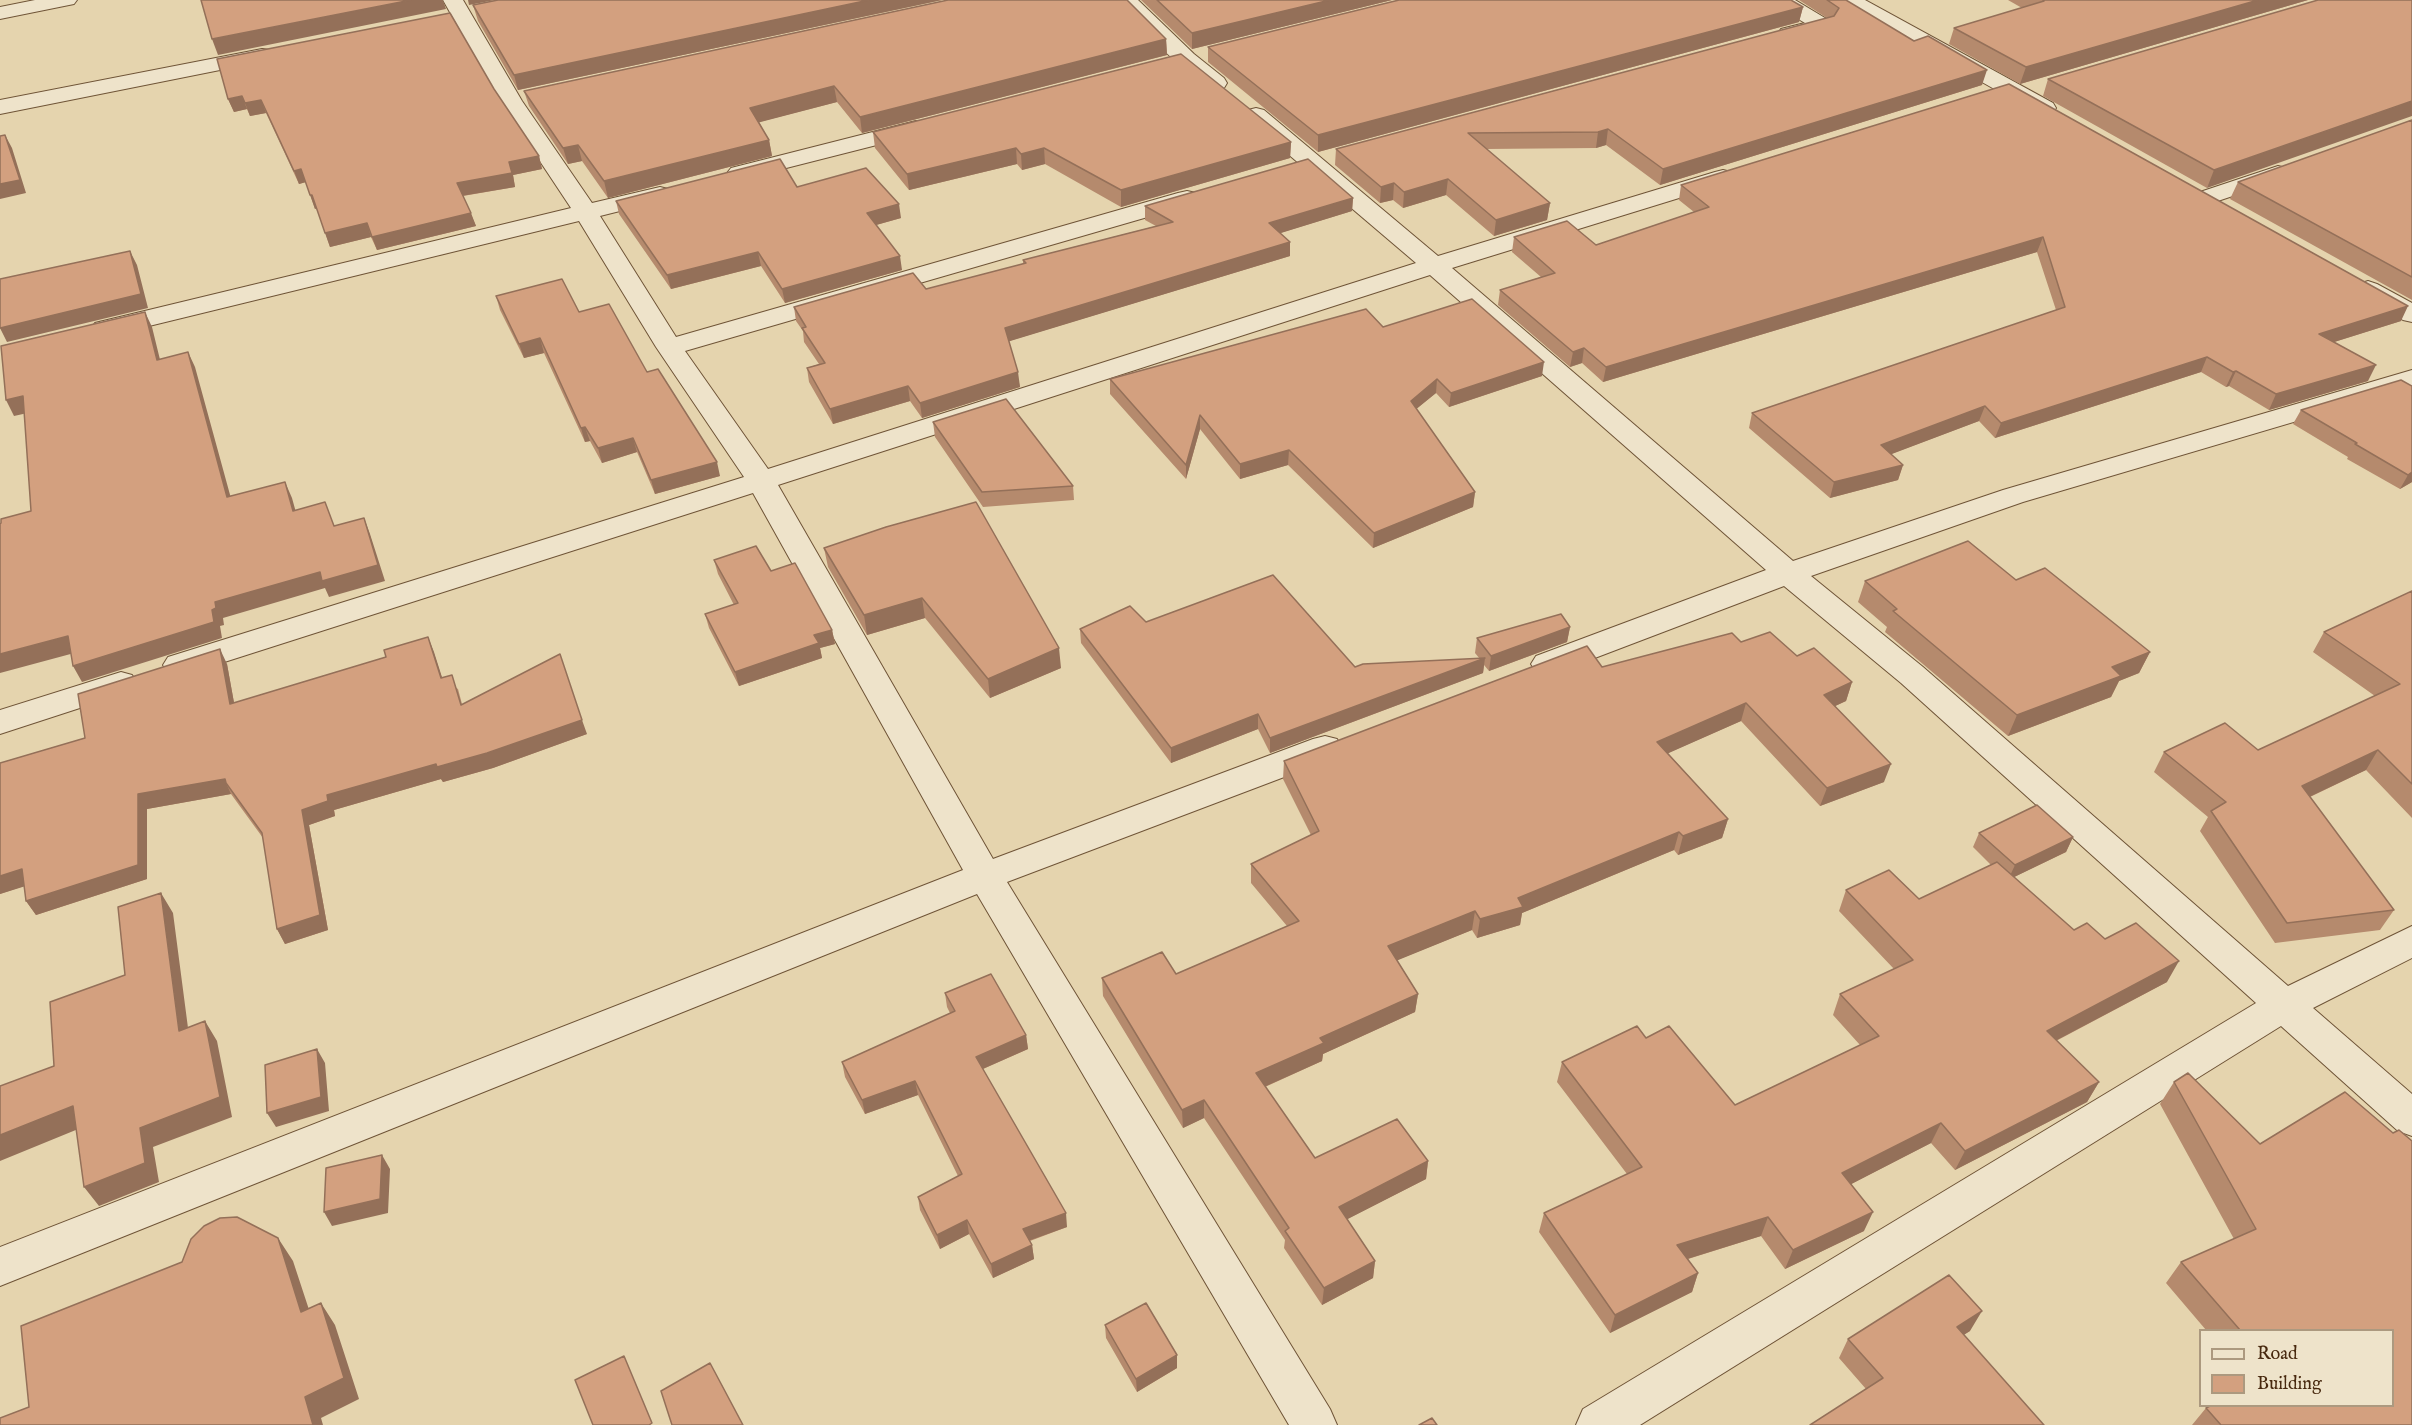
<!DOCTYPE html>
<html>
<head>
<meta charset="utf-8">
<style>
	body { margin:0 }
	#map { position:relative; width:2412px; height:1425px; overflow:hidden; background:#e5d4ae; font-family:"IM FELL English",serif }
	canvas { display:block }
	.legend { position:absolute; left:2199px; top:1329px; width:195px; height:78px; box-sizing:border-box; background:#eee3ca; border:2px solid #ac997f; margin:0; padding:8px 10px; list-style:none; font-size:18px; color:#48290f }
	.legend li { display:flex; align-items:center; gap:12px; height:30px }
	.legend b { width:30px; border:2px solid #ac997f }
</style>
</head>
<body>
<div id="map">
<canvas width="2412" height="1425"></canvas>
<ul class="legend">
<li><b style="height:8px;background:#eee3ca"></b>Road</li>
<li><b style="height:16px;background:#d3a07f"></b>Building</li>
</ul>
</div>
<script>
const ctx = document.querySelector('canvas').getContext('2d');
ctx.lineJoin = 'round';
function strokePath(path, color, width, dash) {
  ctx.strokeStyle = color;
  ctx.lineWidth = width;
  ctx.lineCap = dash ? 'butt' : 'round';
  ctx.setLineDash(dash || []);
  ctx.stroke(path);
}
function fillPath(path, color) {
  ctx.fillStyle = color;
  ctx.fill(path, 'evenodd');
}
const street = new Path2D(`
	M 35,0 L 77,0 L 74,4 L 0,19 L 0,7 Z
	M 443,0 L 463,0 L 522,101 L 592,203 L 660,187 L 668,189 L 672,194 L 668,199 L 600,216 L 676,337 L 1178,193 L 1187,191 L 1196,193 L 1199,198 L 1196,203 L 685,351 L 768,469 L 1416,263 L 1248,120 L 1245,115 L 1248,110 L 1256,108 L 1264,110 L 1438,256 L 1715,172 L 1723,170 L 1731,172 L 1735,177 L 1731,182 L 1452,268 L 1793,561 L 2003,490 L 2412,370 L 2412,387 L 2023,502 L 1811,576 L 1923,667 L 2288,986 L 2412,926 L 2412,958 L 2313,1008 L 2412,1094 L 2412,1136 L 2398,1131 L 2281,1026 L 1640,1425 L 1576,1425 L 1583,1409 L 2256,1003 L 1901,683 L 1784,586 L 1558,672 L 1547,675 L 1536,672 L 1531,664 L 1536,656 L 1766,570 L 1430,275 L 778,485 L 993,859 L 1313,739 L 1325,736 L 1337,739 L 1342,748 L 1337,757 L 1007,882 L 1330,1409 L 1337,1425 L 1289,1425 L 977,894 L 0,1286 L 0,1247 L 963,870 L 753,493 L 190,673 L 179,676 L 168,673 L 163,665 L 168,657 L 744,477 L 656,347 L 579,221 L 104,337 L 95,335 L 91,329 L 95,323 L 571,208 L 500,101 Z
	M 1116,0 L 1138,0 L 1194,54 L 1224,78 L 1227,83 L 1224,88 C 1219,89 1215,90 1210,88 C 1193,81 1127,16 1116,0 Z
	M 1770,0 L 1795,0 L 1830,21 L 1834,25 L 1830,29 C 1816,33 1797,42 1781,39 L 1778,34 L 1781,29 L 1805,23 L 1773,4 Z
	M 1840,0 L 1865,0 L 2053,103 L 2056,108 L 2053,113 L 2045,115 L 2037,113 L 1843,4 Z
	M 262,49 L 270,50 L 273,55 L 270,60 L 0,114 L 0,100 Z
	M 916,121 L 924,123 L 927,128 L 924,133 L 739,180 L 731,178 L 727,173 L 731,168 Z
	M 2278,166 L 2286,168 L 2290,173 L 2286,178 L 2206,205 L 2197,203 L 2194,198 L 2197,193 Z
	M 2368,281 L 2377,284 L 2412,303 L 2412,322 L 2403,320 L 2359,294 L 2355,289 L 2359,284 Z
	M 121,672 L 132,675 L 137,683 L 132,691 L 0,734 L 0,710 Z`);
strokePath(street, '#6f5437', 2);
fillPath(street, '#eee3ca');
fillPath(new Path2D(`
	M 498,0 L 942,0 L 518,90 L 478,21 L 473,5 Z
	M 1141,0 L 1392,0 L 1192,49 Z
	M 1799,0 L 1846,0 L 1982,85 L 1660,185 L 1606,145 L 1596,148 L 1486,149 L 1550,203 L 1547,220 L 1494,236 L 1446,195 L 1403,208 L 1393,200 L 1380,203 L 1335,165 L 1336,149 L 1827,18 Z
	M 2008,0 L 2308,0 L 2020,84 L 1949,44 L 1954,28 L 2022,8 Z
	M 2318,0 L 2207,188 L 2043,96 L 2048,79 Z
	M 1803,7 L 1799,22 L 1318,152 L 1208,62 L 1208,47 Z
	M 1166,39 L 1167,55 L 862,133 L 837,102 L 759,122 L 769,140 L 772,156 L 608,198 L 582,161 L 568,164 L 529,106 L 524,91 Z
	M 2009,84 L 2401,321 L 2334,342 L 2368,381 L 2269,410 L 2229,386 L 2226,387 L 2201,372 L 1995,438 L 1979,421 L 1891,454 L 1903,465 L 1898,480 L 1830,498 L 1749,428 L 1752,413 L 2056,310 L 2037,252 L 1603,382 L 1582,363 L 1570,367 L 1498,305 L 1500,290 L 1541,277 L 1512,252 L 1514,237 L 1596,245 L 1694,212 L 1679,200 L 1681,185 Z
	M 494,89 L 539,156 L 542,169 L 513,175 L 515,187 L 463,196 L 476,226 L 377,250 L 371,237 L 330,247 L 317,208 L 315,209 L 306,182 L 299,184 L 266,113 L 250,116 L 247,109 L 234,112 L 228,99 Z
	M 2412,120 L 2412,300 L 2230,199 L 2238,182 Z
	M 873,132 L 1291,142 L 1290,158 L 1121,207 L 1045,164 L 1022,170 L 1017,164 L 909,190 L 875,148 Z
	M 797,187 L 901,218 L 876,225 L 902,270 L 785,303 L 761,266 L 671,289 L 619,214 L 616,201 Z
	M 1353,198 L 1352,211 L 1280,233 L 1290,242 L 1290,256 L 1009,341 L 1020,387 L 922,418 L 910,401 L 833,424 L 809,382 L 807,368 L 819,364 L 804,342 L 803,331 L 796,321 L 794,307 L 926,289 L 1023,264 L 1023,260 L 1156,226 L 1145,220 L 1145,206 Z
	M 496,296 L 579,312 L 647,372 L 720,476 L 655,494 L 637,452 L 602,463 L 590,441 L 585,442 L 544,353 L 524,358 L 500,310 Z
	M 1383,327 L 1542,376 L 1449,407 L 1436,393 L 1416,409 L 1475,492 L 1473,507 L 1373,548 L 1288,465 L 1240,479 L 1200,429 L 1186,479 L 1110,394 L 1110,379 Z
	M 2412,386 L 2412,482 L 2400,489 L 2347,459 L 2348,457 L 2293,424 L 2301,410 Z
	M 933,422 L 1073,486 L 1074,500 L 983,507 L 935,437 Z
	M 824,548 L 1061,668 L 990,698 L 925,618 L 867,635 L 828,567 Z
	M 714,560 L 771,571 L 832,630 L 835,644 L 820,648 L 822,658 L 739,686 L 709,628 L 705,614 L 734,605 L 718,574 Z
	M 2016,580 L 2150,652 L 2139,673 L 2119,681 L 2111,697 L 2008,736 L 1885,632 L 1887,627 L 1858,602 L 1865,581 Z
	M 2412,591 L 2412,818 L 2366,770 L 2310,797 L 2394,910 L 2380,930 L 2275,943 L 2200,831 L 2208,817 L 2154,772 L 2164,752 L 2258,750 L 2375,696 L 2313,652 L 2324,632 Z
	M 1146,622 L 1355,667 L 1480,659 L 1475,653 L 1477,638 L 1570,627 L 1567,642 L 1489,671 L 1484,665 L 1483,673 L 1270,753 L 1258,729 L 1171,763 L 1081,643 L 1080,629 Z
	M 428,637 L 442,678 L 458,689 L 462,704 L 587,734 L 493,768 L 443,782 L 441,779 L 334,810 L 335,816 L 309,825 L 328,930 L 285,944 L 277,929 L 263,838 L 231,794 L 147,809 L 147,879 L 36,915 L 26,901 L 24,886 L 0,894 L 0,763 L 85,738 L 227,664 L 234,703 L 386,657 Z
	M 1741,642 L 1797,656 L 1852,682 L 1846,701 L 1835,706 L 1884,782 L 1820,806 L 1741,721 L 1668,753 L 1728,819 L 1722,838 L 1678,855 L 1674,850 L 1522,913 L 1520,925 L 1477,938 L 1472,930 L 1397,960 L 1418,994 L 1415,1012 L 1323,1054 L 1322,1061 L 1265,1087 L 1315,1158 L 1428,1161 L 1426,1179 L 1347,1219 L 1375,1261 L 1373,1278 L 1322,1305 L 1284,1248 L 1285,1240 L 1204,1118 L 1183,1128 L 1103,996 L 1102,978 L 1176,974 L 1287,926 L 1251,883 L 1251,864 L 1311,835 L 1283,779 L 1284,761 L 1602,667 Z
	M 1979,833 L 2073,837 L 2066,852 L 2014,877 L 2074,930 L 2105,939 L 2167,982 L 2056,1041 L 2099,1082 L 2087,1102 L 1955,1170 L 1931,1143 L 1851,1184 L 1864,1231 L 1785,1269 L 1761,1236 L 1688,1259 L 1698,1273 L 1692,1292 L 1610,1333 L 1539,1232 L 1544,1213 L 1627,1174 L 1557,1082 L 1562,1062 L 1646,1038 L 1735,1105 L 1860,1045 L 1833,1015 L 1840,994 L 1894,969 L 1839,911 L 1846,890 L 1919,899 L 1991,865 L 1973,847 Z
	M 945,993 L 1026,1035 L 1028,1049 L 983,1069 L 1067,1227 L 1030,1241 L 1032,1245 L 1034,1259 L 993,1278 L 969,1234 L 940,1249 L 920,1210 L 918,1197 L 958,1176 L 918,1095 L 865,1114 L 845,1077 L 842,1062 L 950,1013 L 947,1007 Z
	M 2188,1073 L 2260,1144 L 2345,1092 L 2393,1133 L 2399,1130 L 2412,1141 L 2412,1425 L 2192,1425 L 2206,1408 L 2210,1406 L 2392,1406 L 2392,1330 L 2206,1330 L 2166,1283 L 2181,1262 L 2234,1239 L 2160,1104 L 2174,1082 Z
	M 1105,1325 L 1177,1368 L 1137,1392 L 1106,1338 Z
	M 1970,1331 L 1866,1389 L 1839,1358 L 1848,1339 Z`), '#b58a6d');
fillPath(new Path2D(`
	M 411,0 L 443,0 L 446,9 L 218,55 L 212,39 Z
	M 468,0 L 495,0 L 469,5 Z
	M 869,0 L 942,0 L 518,90 L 514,75 Z
	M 1330,0 L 1392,0 L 1192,49 L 1192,33 Z
	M 2258,0 L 2308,0 L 2020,84 L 2026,67 Z
	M 1803,7 L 1799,22 L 1318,152 L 1318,135 Z
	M 1166,39 L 1167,55 L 862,133 L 860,117 Z
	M 1987,70 L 1982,85 L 1660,185 L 1663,169 Z
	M 834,86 L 837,102 L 753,124 L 750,108 Z
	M 242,96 L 247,109 L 234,112 L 228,99 Z
	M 261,100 L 266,113 L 250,116 L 245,103 Z
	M 2412,101 L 2412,116 L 2207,188 L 2214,170 Z
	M 1608,129 L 1606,145 L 1596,148 L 1598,132 Z
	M 5,135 L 12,148 L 26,193 L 0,199 L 0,184 Z
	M 769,140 L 772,156 L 608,198 L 604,181 Z
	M 1291,142 L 1290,158 L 1121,207 L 1121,190 Z
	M 578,145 L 582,161 L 568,164 L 563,148 Z
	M 1016,148 L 1017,164 L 909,190 L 907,174 Z
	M 1044,148 L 1045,164 L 1022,170 L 1021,154 Z
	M 539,156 L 542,169 L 513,175 L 515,187 L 461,196 L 457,183 L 509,162 Z
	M 301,169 L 306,182 L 299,184 L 294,171 Z
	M 1448,179 L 1446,195 L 1403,208 L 1404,192 Z
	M 1394,183 L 1393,200 L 1380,203 L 1381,187 Z
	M 310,195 L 312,195 L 317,208 L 315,209 Z
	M 1353,198 L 1352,211 L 1268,237 L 1269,223 Z
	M 1550,203 L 1547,220 L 1494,236 L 1496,220 Z
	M 899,204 L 901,218 L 869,227 L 867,213 Z
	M 471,213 L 476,226 L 377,250 L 372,237 Z
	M 367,223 L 371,237 L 330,247 L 325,233 Z
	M 2043,237 L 2037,252 L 1603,382 L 1606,367 Z
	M 1290,242 L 1290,256 L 1007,342 L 1005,328 Z
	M 130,251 L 137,265 L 148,308 L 7,342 L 0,328 Z
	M 758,252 L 761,266 L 671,289 L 667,275 Z
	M 900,256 L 902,270 L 785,303 L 782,289 Z
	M 2408,306 L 2401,321 L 2312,349 L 2319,334 Z
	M 145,312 L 152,327 L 164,376 L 157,360 Z
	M 540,338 L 544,353 L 524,358 L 519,344 Z
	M 1584,348 L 1582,363 L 1570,367 L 1573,352 Z
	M 188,352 L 195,367 L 235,513 L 227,497 Z
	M 2207,357 L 2201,372 L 1995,438 L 2001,423 Z
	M 1544,362 L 1542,376 L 1449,407 L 1451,393 Z
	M 2376,365 L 2368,381 L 2269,410 L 2276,394 Z
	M 2236,371 L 2229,386 L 2226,387 L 2233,372 Z
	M 1018,372 L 1020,387 L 922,418 L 920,403 Z
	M 1437,379 L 1436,393 L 1409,415 L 1411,401 Z
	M 908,386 L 910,401 L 833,424 L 830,409 Z
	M 23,396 L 32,412 L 14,416 L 6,400 Z
	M 1985,406 L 1979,421 L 1876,460 L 1881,445 Z
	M 1200,415 L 1200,429 L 1186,479 L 1186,465 Z
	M 585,427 L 590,441 L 585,442 L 581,428 Z
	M 633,438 L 637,452 L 602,463 L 598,448 Z
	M 1289,450 L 1288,465 L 1240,479 L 1240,464 Z
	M 717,462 L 720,476 L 655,494 L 651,480 Z
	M 1903,465 L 1898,480 L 1830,498 L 1834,482 Z
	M 2412,472 L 2412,482 L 2400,489 L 2408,475 Z
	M 285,482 L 292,498 L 300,527 L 293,511 Z
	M 1475,492 L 1473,507 L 1373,548 L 1374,533 Z
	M 364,518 L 370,534 L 385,581 L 329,597 L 325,588 L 223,618 L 224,625 L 220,626 L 222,638 L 82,682 L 73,666 L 215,602 Z
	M 922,598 L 925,618 L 867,635 L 864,615 Z
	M 1570,627 L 1567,642 L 1489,671 L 1491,656 Z
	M 832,630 L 835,644 L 820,648 L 822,658 L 739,686 L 735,672 L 814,635 Z
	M 68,636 L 78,652 L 0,673 L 0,654 Z
	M 428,637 L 434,652 L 447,693 L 441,678 Z
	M 1059,648 L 1061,668 L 990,698 L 988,679 Z
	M 220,649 L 227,664 L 237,719 L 230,704 Z
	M 2150,652 L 2139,673 L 2119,681 L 2111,697 L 2008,736 L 2017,715 L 2112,667 Z
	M 1485,658 L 1483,673 L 1270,753 L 1270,738 Z
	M 1852,682 L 1846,701 L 1818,714 L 1824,695 Z
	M 1746,703 L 1741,721 L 1653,760 L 1657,742 Z
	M 1258,714 L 1258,729 L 1171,763 L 1171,748 Z
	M 582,720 L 587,734 L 493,768 L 443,782 L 441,779 L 334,810 L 335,816 L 309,825 L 328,930 L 285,944 L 277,929 L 302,810 L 327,795 Z
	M 2378,750 L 2366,770 L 2290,806 L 2302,786 Z
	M 1891,764 L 1884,782 L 1820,806 L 1827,788 Z
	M 225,779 L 226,783 L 231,794 L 147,809 L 147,879 L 36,915 L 26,901 L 138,794 Z
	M 1728,819 L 1722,838 L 1678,855 L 1683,836 Z
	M 1679,832 L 1674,850 L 1522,913 L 1520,925 L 1477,938 L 1480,919 L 1518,898 Z
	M 2073,837 L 2066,852 L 2008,880 L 2015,865 Z
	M 22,869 L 32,884 L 0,894 L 0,876 Z
	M 161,893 L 173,913 L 191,1051 L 179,1031 Z
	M 1475,911 L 1472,930 L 1386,965 L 1388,946 Z
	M 2179,961 L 2167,982 L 2036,1051 L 2047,1031 Z
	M 1418,994 L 1415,1012 L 1323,1054 L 1322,1061 L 1255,1091 L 1256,1073 L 1320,1038 Z
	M 205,1021 L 217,1041 L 232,1117 L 153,1147 L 159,1182 L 99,1206 L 84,1187 L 140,1128 Z
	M 1026,1035 L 1028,1049 L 978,1071 L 976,1057 Z
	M 317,1049 L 325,1063 L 329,1111 L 276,1127 L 267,1113 Z
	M 915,1081 L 918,1095 L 865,1114 L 862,1100 Z
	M 2099,1082 L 2087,1102 L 1955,1170 L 1965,1151 Z
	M 1204,1100 L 1204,1118 L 1183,1128 L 1182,1110 Z
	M 73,1106 L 88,1125 L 0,1161 L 0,1135 Z
	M 1941,1123 L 1931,1143 L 1834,1193 L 1842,1173 Z
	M 382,1155 L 390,1169 L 388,1213 L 332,1226 L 324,1212 Z
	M 1428,1161 L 1426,1179 L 1338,1224 L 1339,1207 Z
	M 1873,1212 L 1864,1231 L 1785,1269 L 1793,1250 Z
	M 1066,1213 L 1067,1227 L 1025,1242 L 1023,1229 Z
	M 1768,1217 L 1761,1236 L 1671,1264 L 1677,1245 Z
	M 967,1220 L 969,1234 L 940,1249 L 937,1235 Z
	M 278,1238 L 293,1261 L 317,1334 L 301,1312 Z
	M 1032,1245 L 1034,1259 L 993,1278 L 991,1264 Z
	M 1375,1261 L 1373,1278 L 1322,1305 L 1324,1288 Z
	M 1698,1273 L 1692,1292 L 1610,1333 L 1615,1315 Z
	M 321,1303 L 335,1325 L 359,1399 L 321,1418 L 323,1425 L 313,1425 L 305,1397 Z
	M 1982,1311 L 1970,1331 L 1945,1347 L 1957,1327 Z
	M 1177,1355 L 1177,1368 L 1137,1392 L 1136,1379 Z`), '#947059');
const building = new Path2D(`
	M 201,0 L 411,0 L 212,39 Z
	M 498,0 L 869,0 L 514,75 L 473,5 Z
	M 948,0 L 1127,0 L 1166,39 L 860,117 L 834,86 L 750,108 L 769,140 L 604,181 L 578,145 L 563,148 L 524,91 Z
	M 1157,0 L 1330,0 L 1192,33 Z
	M 1399,0 L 1791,0 L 1803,7 L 1318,135 L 1208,47 Z
	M 1827,0 L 1846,0 L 1914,41 L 1928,36 L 1987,70 L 1663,169 L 1608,129 L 1598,132 L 1468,133 L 1550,203 L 1496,220 L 1448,179 L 1404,192 L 1394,183 L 1381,187 L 1336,149 L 1834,16 L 1839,8 Z
	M 2043,0 L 2258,0 L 2026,67 L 1954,28 L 2044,1 Z
	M 2318,0 L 2412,0 L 2412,101 L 2214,170 L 2048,79 Z
	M 450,13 L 494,89 L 539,156 L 509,162 L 512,173 L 457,183 L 471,213 L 372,237 L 367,223 L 325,233 L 312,195 L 310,195 L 301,169 L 294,171 L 261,100 L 245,103 L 242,96 L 228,99 L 217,59 Z
	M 1181,54 L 1291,142 L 1121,190 L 1044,148 L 1021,154 L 1016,148 L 907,174 L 873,132 Z
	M 2009,84 L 2408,306 L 2319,334 L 2376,365 L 2276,394 L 2236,371 L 2233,372 L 2207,357 L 2001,423 L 1985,406 L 1881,445 L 1903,465 L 1834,482 L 1752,413 L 2065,307 L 2043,237 L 1606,367 L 1584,348 L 1573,352 L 1500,290 L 1555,273 L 1514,237 L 1567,221 L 1596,245 L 1709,207 L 1681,185 Z
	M 2412,120 L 2412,277 L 2238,182 Z
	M 5,135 L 20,180 L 0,184 L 0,136 Z
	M 780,159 L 797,187 L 866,168 L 899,204 L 867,213 L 900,256 L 782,289 L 758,252 L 667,275 L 616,201 Z
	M 1308,159 L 1353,198 L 1269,223 L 1290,242 L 1005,328 L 1018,372 L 920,403 L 908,386 L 830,409 L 807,368 L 825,363 L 802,328 L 806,327 L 794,307 L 913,273 L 926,289 L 1026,263 L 1023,260 L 1173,222 L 1145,206 Z
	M 130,251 L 141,294 L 0,328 L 0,279 Z
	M 562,279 L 579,312 L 609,304 L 647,372 L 658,369 L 717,462 L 651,480 L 633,438 L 598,448 L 585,427 L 581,428 L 540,338 L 519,344 L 496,296 Z
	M 1472,299 L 1544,362 L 1451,393 L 1437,379 L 1411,401 L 1475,492 L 1374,533 L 1289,450 L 1240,464 L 1200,415 L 1186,465 L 1110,379 L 1366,309 L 1383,327 Z
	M 145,312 L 157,360 L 188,352 L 227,497 L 285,482 L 293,511 L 325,502 L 334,526 L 364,518 L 378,565 L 322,581 L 320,572 L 215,602 L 216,608 L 212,610 L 214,622 L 73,666 L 68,636 L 0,654 L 0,524 L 1,523 L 1,519 L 31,511 L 23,396 L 6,400 L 1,346 Z
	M 2401,380 L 2412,386 L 2412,472 L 2408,475 L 2355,444 L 2357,443 L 2301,410 Z
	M 1006,399 L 1073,486 L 982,492 L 933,422 Z
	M 976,502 L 1059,648 L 988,679 L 922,598 L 864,615 L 824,548 L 886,527 Z
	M 1968,541 L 2016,580 L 2045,568 L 2150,652 L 2112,667 L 2121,676 L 2017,715 L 1893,611 L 1897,609 L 1865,581 Z
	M 756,546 L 771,571 L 795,563 L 832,630 L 814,635 L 819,643 L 735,672 L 705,614 L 738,603 L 714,560 Z
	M 1273,575 L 1355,667 L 1363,664 L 1485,658 L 1270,738 L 1258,714 L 1171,748 L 1080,629 L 1130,606 L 1146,622 Z
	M 2412,591 L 2412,784 L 2378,750 L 2302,786 L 2394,910 L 2287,923 L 2211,811 L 2226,802 L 2164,752 L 2225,723 L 2258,750 L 2400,684 L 2324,632 Z
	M 1561,614 L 1570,627 L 1491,656 L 1477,638 Z
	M 1770,632 L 1797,656 L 1814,648 L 1852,682 L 1824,695 L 1891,764 L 1827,788 L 1746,703 L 1657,742 L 1728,819 L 1683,836 L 1679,832 L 1518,898 L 1523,907 L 1480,919 L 1475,911 L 1388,946 L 1418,994 L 1320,1038 L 1324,1043 L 1256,1073 L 1315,1158 L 1397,1119 L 1428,1161 L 1339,1207 L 1375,1261 L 1324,1288 L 1285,1231 L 1289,1228 L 1204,1100 L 1182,1110 L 1102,978 L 1162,952 L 1176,974 L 1299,921 L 1251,864 L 1319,831 L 1284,761 L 1587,646 L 1602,667 L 1732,633 L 1741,642 Z
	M 428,637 L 441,678 L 452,675 L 461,705 L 560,654 L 582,720 L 487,753 L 437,767 L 436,764 L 327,795 L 328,801 L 302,810 L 320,915 L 277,929 L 262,833 L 226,783 L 225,779 L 138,794 L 138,865 L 26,901 L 22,869 L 0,876 L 0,763 L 85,738 L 78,694 L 220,649 L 230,704 L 386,657 L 384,650 Z
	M 2037,805 L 2073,837 L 2015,865 L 1979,833 Z
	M 1997,862 L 2074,930 L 2087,923 L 2105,939 L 2136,923 L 2179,961 L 2047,1031 L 2099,1082 L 1965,1151 L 1941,1123 L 1842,1173 L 1873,1212 L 1793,1250 L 1768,1217 L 1677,1245 L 1698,1273 L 1615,1315 L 1544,1213 L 1642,1167 L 1562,1062 L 1637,1026 L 1646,1038 L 1669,1026 L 1735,1105 L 1879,1036 L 1840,994 L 1913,960 L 1846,890 L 1889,870 L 1919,899 Z
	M 161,893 L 179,1031 L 205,1021 L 220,1097 L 140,1128 L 145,1163 L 84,1187 L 73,1106 L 0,1135 L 0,1086 L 54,1066 L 50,1002 L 125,975 L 118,907 Z
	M 991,974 L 1026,1035 L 976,1057 L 1066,1213 L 1023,1229 L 1032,1245 L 991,1264 L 967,1220 L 937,1235 L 918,1197 L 962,1174 L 915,1081 L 862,1100 L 842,1062 L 955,1011 L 945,993 Z
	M 317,1049 L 321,1097 L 267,1113 L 265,1065 Z
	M 2188,1073 L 2260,1144 L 2345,1092 L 2393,1133 L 2399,1130 L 2412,1141 L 2412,1425 L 2221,1425 L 2206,1408 L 2210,1406 L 2392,1406 L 2392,1330 L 2240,1330 L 2181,1262 L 2256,1229 L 2174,1082 Z
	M 382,1155 L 380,1199 L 324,1212 L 326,1168 Z
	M 237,1217 L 278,1238 L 301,1312 L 321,1303 L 344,1378 L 305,1397 L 313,1425 L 0,1425 L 0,1418 L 29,1407 L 21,1326 L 182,1262 L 191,1239 L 204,1226 L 220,1218 Z
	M 1949,1275 L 1982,1311 L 1957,1327 L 2044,1425 L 1810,1425 L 1883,1378 L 1848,1339 Z
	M 1146,1303 L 1177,1355 L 1136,1379 L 1105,1325 Z
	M 624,1356 L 652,1423 L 649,1425 L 593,1425 L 575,1380 Z
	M 710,1363 L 743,1425 L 672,1425 L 661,1391 Z
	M 1432,1418 L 1437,1425 L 1419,1425 Z`);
fillPath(building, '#d3a07f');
strokePath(building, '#947059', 1.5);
</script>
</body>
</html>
